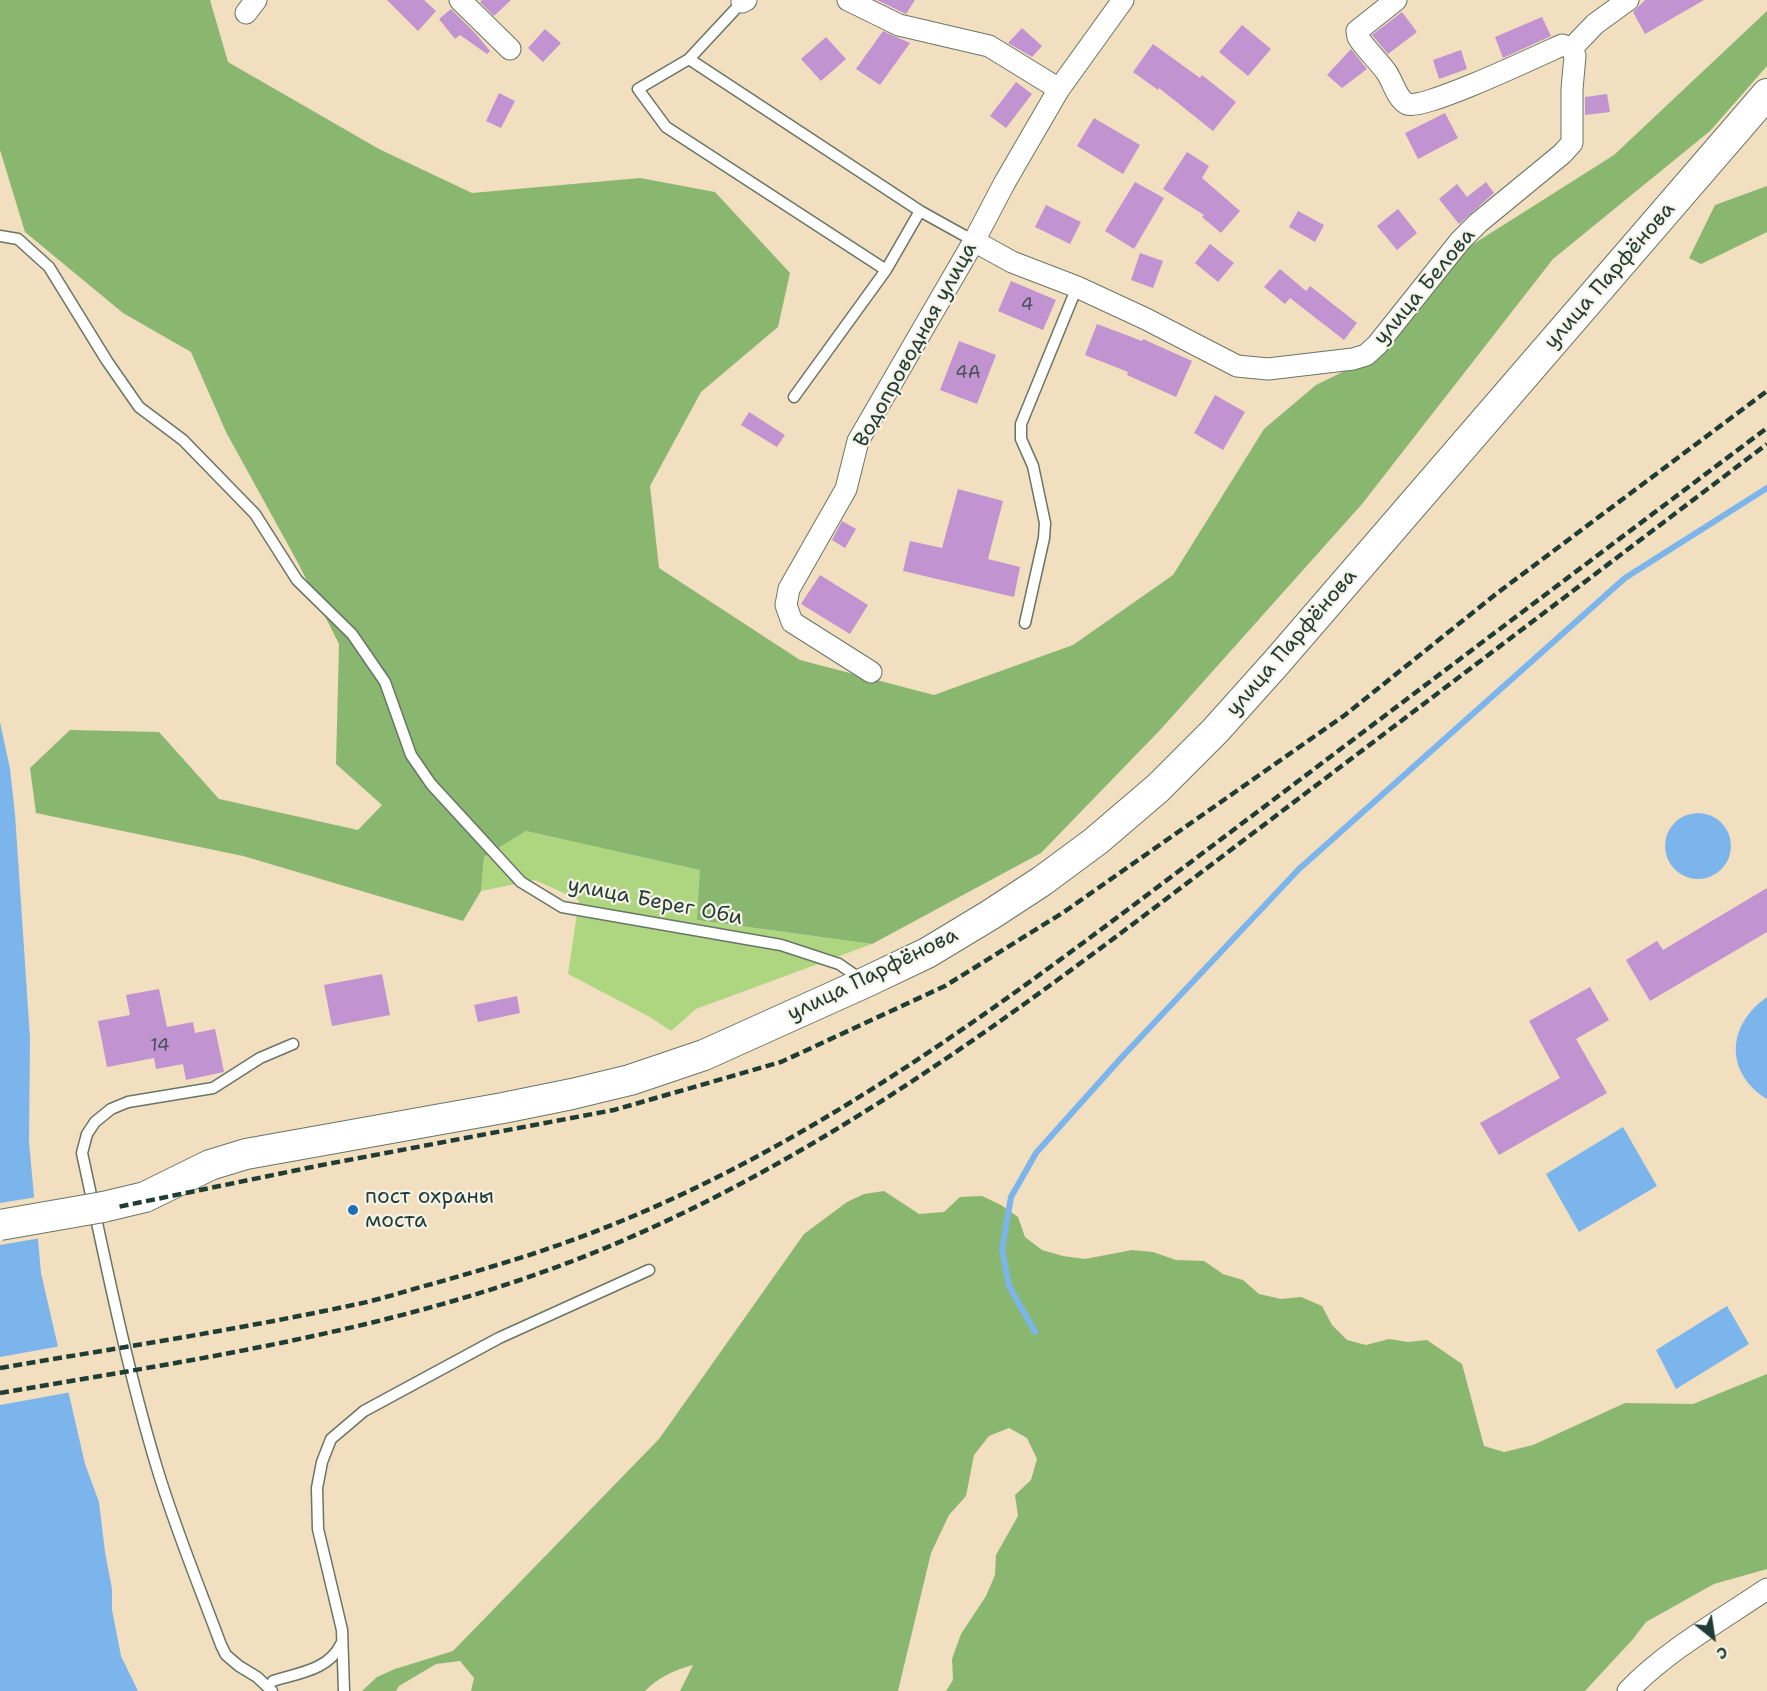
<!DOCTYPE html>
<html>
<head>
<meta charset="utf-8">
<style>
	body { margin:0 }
	#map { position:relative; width:1767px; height:1691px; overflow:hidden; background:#f1dfc0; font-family:"Shantell Sans",sans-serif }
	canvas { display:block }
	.north { position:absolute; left:1683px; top:1607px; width:60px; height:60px; -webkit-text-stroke:4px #f7f3e8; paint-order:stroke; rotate:150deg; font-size:16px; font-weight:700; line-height:24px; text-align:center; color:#1f3d34 }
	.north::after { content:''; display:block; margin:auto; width:21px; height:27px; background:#1f3d34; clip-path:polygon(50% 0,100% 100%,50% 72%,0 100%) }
</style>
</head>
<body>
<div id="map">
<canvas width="1767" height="1691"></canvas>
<div class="north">С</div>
</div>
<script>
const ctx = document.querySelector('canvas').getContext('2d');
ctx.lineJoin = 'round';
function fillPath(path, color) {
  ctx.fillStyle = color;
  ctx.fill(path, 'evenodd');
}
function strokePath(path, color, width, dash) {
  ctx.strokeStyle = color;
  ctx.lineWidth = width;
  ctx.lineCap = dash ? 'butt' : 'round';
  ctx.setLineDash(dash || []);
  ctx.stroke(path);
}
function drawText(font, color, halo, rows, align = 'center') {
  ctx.font = font + ' "Shantell Sans",sans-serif';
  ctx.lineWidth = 4.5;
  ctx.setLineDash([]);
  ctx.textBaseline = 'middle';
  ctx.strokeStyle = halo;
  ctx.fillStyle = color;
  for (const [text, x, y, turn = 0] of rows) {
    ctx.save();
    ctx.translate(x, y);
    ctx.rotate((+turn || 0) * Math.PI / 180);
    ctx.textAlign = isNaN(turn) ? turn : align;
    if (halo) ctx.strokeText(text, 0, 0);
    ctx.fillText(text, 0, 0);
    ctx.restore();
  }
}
fillPath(new Path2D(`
	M 526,831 L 701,870 L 697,920 L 872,944 L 696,1009 L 671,1031 L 650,1017 L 568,974 L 579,900 L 535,880 L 481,891 L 484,857 Z`), '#aed681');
fillPath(new Path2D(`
	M 0,0 L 210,0 L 228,62 L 379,149 L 472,193 L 640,178 L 715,192 L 790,273 L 778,327 L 701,392 L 650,486 L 659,568 L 800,660 L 934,695 L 1073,645 L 1173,575 L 1264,429 L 1316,385 L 1373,357 L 1456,255 L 1614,155 L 1767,11 L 1767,66 L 1710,131 L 1553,259 L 1362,504 L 1161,729 L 1041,853 L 872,944 L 697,920 L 700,870 L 526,831 L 484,857 L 481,891 L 463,921 L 243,856 L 36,813 L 30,768 L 70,730 L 159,732 L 219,799 L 358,830 L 382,805 L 336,764 L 339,644 L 298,563 L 226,432 L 191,352 L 123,313 L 25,232 L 0,150 Z
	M 1767,186 L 1767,232 L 1701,264 L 1689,258 L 1715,205 Z
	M 884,1191 L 919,1214 L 944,1212 L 960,1197 L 982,1196 L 1001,1205 L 1018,1217 L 1025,1237 L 1042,1250 L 1063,1256 L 1085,1259 L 1132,1250 L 1153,1252 L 1176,1260 L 1204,1261 L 1223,1274 L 1243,1280 L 1259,1294 L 1281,1299 L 1301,1297 L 1322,1306 L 1332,1325 L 1347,1340 L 1366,1345 L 1389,1339 L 1408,1342 L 1427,1340 L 1462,1364 L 1484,1446 L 1504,1452 L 1533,1445 L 1625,1403 L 1693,1404 L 1767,1374 L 1767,1569 L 1714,1584 L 1646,1622 L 1633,1639 L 1585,1691 L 946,1691 L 953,1680 L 952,1659 L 961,1634 L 986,1596 L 995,1575 L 996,1555 L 1018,1516 L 1015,1495 L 1031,1480 L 1037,1459 L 1027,1438 L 1009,1428 L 989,1436 L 974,1455 L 966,1496 L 949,1515 L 931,1553 L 898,1691 L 680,1691 L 693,1665 C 674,1670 659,1677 645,1691 L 471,1691 L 474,1678 L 460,1661 L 436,1664 L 399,1686 L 396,1691 L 362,1691 L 377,1677 L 395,1669 L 453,1651 L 659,1439 L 804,1234 L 847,1202 L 864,1194 Z`), '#8ab76f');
fillPath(new Path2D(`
	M 0,722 L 10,769 L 15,814 L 30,1038 L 29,1142 L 41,1273 L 85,1464 L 99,1502 L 105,1552 L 112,1589 L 112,1610 L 121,1656 L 138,1691 L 0,1691 Z
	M1665 846a33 33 0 1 1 66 0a33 33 0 1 1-66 0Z
	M 1767,997 L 1767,1099 C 1724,1072 1727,1025 1767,997 Z
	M 1623,1127 L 1657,1186 L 1579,1232 L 1546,1174 Z
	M 1727,1306 L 1749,1344 L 1676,1389 L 1656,1350 Z`), '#7bb5ec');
fillPath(new Path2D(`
	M 37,1197 L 41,1238 L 0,1245 L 0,1203 Z
	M 61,1346 L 72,1392 L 0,1405 L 0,1357 Z`), '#f1dfc0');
strokePath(new Path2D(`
	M 1035,1332 L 1009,1286 L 1002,1249 L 1011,1197 L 1036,1153 L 1122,1057 L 1299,869 L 1625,578 L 1767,488`), '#7bb5ec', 6);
fillPath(new Path2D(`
	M 387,0 L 424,0 L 436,11 L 418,31 Z
	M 482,0 L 511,0 L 494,16 L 480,2 Z
	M 877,0 L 915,0 L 906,14 Z
	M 1645,0 L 1704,0 L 1645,34 L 1633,12 Z
	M 451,9 L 476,34 L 490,51 L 487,54 L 460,35 L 455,39 L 439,19 Z
	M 1402,12 L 1417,32 L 1388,54 L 1372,35 Z
	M 1542,17 L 1551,36 L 1503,58 L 1495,37 Z
	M 1242,25 L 1271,49 L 1248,76 L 1219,52 Z
	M 1022,28 L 1042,46 L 1032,57 L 1008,43 Z
	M 545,29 L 561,43 L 543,62 L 528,48 Z
	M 883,31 L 910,43 L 880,85 L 856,69 Z
	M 826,37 L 846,59 L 821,81 L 801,59 Z
	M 1153,44 L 1200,78 L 1202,75 L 1236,102 L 1213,131 L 1159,88 L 1158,90 L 1133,72 Z
	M 1351,49 L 1367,69 L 1342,88 L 1327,75 Z
	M 1461,50 L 1467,69 L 1439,79 L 1433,60 Z
	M 1016,82 L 1032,94 L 1006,128 L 990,116 Z
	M 499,93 L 515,101 L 501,128 L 486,121 Z
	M 1607,94 L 1610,112 L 1585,115 L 1585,97 Z
	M 1445,113 L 1458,138 L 1418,159 L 1405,133 Z
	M 1094,118 L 1140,145 L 1123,174 L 1077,146 Z
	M 1187,152 L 1209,166 L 1202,178 L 1240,211 L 1221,233 L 1202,217 L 1204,215 L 1163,189 Z
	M 1135,182 L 1164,198 L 1134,249 L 1105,231 Z
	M 1486,182 L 1494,193 L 1459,224 L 1439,199 L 1457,184 L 1467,197 Z
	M 1046,205 L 1081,222 L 1070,244 L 1035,227 Z
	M 1398,209 L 1417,233 L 1397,250 L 1377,226 Z
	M 1298,211 L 1324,225 L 1315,242 L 1289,227 Z
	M 1210,244 L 1234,263 L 1218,282 L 1195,263 Z
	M 1140,253 L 1163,261 L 1153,288 L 1131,280 Z
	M 1280,269 L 1306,291 L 1310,286 L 1357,323 L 1344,340 L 1290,298 L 1285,304 L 1264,287 Z
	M 1011,281 L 1056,300 L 1043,330 L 998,311 Z
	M 1097,324 L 1142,341 L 1143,339 L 1192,361 L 1176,397 L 1127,375 L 1128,372 L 1085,355 Z
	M 959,341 L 996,355 L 977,404 L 940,390 Z
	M 1215,395 L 1245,412 L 1223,450 L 1194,433 Z
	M 749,412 L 785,435 L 777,447 L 741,425 Z
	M 958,489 L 1003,501 L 988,559 L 1020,567 L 1014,597 L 903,571 L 910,541 L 942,548 Z
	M 842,521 L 856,529 L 845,548 L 832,540 Z
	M 820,575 L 868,605 L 850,634 L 801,604 Z
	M 1767,888 L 1767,932 L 1650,1001 L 1626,960 L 1657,941 L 1663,950 Z
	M 382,974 L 390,1015 L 332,1026 L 324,985 Z
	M 1590,987 L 1609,1020 L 1576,1039 L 1607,1093 L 1499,1155 L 1480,1123 L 1560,1078 L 1529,1021 Z
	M 159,989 L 167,1027 L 193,1022 L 195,1033 L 215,1029 L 224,1072 L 186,1080 L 183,1064 L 156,1069 L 154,1058 L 107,1067 L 98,1021 L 130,1015 L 126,995 Z
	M 517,996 L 520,1013 L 478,1022 L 474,1005 Z`), '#c193d0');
const lane = new Path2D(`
	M 742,2 L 689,59 L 920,211 L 974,241
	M 689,59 L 638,89 L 666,127 L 886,270
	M 0,236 L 18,239 L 49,267 L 107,361 L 139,407 L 183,440 L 255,514 L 297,580 L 352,634 L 385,682 L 411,755 L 431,784 L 521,882 L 562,907 L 781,945 L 839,964 L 862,980
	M 794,397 L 886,270 L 920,211
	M 1025,623 L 1044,538 L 1045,523 L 1033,466 L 1021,439 L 1021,424 L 1077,287
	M 273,1681 C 298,1673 329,1670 341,1644
	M 272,1691 L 257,1677 L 239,1666 L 226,1655 L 221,1645 C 199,1586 175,1528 157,1468 C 126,1365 105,1259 82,1153 L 87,1134 L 95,1122 L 111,1109 L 128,1102 L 213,1088 L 260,1058 L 293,1044
	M 344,1691 L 342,1630 L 318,1529 L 317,1488 L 322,1462 L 331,1439 L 364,1411 L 499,1338 L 649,1270`);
const street = new Path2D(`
	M 460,0 L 510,49
	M 848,0 L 899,25 L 989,46 L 1059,89
	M 742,2 L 746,0
	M 246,13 L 256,0
	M 1572,48 L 1595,24 L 1628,0
	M 974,241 L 1012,262 L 1077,287 L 1146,319 L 1237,366 L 1268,369 L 1353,359 L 1366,355 L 1377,345 L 1460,241 L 1478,223 L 1562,154 L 1572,143 L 1572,89 L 1575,56 L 1572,48 L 1562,45 C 1540,55 1422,111 1407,104 C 1397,99 1393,82 1387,73 C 1378,60 1366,50 1358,37 L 1357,31 L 1396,0
	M 871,672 L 792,622 L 786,605 L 789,589 L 846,489 L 858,441 L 974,241 L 1005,182 L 1059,89 L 1123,0
	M 1628,1691 C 1666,1651 1721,1620 1767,1589`);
const secondary = new Path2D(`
	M 103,1207 L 145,1197 L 210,1165 L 246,1154 L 503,1108 L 572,1094 L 630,1080 L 704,1055 L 866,982 L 927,953 L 990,915 L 1042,881 L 1096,841 L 1158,788 L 1215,731 L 1276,663 L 1767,94`);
strokePath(lane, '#687665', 13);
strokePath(street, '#687665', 23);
strokePath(secondary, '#687665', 32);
strokePath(lane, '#fff', 10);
strokePath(street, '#fff', 21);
strokePath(secondary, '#fff', 30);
strokePath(new Path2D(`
	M 0,1228 L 103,1210 L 317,1166 L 614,1110 L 781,1062 L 945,986 L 1064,912 L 1345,715 L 1496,594 L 1767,391
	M 0,1368 C 117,1348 236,1330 353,1305 C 379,1300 405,1291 432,1284 C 481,1270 530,1256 578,1238 C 817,1150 1026,986 1228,834 C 1407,699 1587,563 1767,428
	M 0,1393 C 198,1359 400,1330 588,1255 C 826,1160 1033,1000 1236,846 C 1413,712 1590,578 1767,444`), '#1f3d34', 4.5, [9, 4.5]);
const secondaryBridge = new Path2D(`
	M 0,1225 L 103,1207`);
strokePath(secondaryBridge, '#687665', 32, []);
strokePath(secondaryBridge, '#fff', 30);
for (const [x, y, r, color] of [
	[353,1210,6,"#1f6fb2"]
]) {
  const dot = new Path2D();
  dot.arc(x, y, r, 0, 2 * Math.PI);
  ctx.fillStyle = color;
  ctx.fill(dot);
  strokePath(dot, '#f7f3e8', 2);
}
drawText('18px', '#48525b', null, [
	["4",1027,305],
	["4А",968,373],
	["14",160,1046]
]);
drawText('21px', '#1f3d34', '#f7f3e8', [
	["улица Парфёнова",1610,276,-49],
	["улица Белова",1425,287,-50],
	["Водопроводная улица",916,345,-61],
	["улица Парфёнова",1292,643,-49],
	["улица Берег Оби",655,902,11],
	["улица Парфёнова",873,975,-26]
]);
drawText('21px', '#1f3d34', '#f7f3e8', [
	["пост охраны",365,1198],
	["моста",365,1222]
], 'left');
</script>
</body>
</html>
